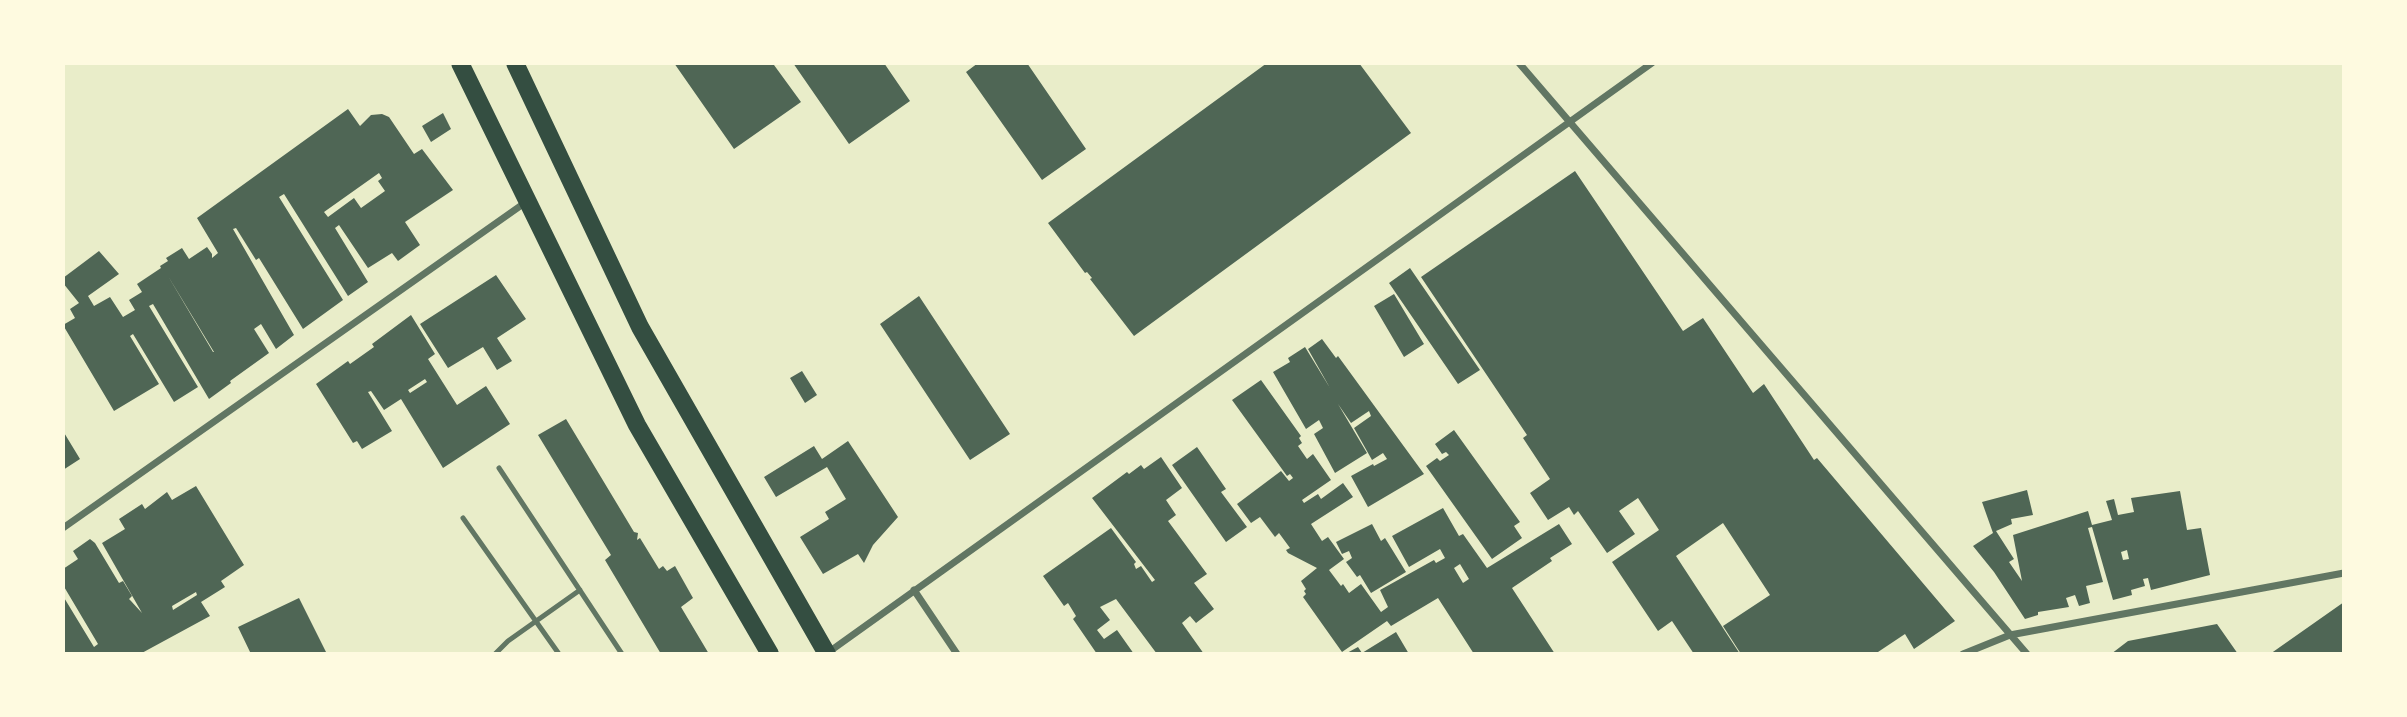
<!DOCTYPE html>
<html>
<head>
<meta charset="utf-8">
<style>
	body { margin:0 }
	#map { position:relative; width:2407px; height:717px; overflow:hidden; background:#e9edc9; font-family:"Public Sans",sans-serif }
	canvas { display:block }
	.frame { position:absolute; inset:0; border:65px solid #fefae0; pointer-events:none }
</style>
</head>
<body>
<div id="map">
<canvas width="2407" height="717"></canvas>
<div class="frame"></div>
</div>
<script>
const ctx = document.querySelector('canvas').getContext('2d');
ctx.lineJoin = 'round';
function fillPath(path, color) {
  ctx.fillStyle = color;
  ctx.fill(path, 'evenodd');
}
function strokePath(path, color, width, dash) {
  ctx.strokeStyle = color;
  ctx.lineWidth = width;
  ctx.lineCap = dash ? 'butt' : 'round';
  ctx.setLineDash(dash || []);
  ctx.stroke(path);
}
fillPath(new Path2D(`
	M 674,63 L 777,63 L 774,65 L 801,102 L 734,149 Z
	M 793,63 L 884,63 L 910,101 L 849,144 Z
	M 978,63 L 1027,63 L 1086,149 L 1042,180 L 966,72 Z
	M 1267,63 L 1359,63 L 1411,133 L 1134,336 L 1090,279 L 1092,278 L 1087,272 L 1085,273 L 1048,223 Z
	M 348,109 L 360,126 L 371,115 L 382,114 L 389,117 L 414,154 L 422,149 L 453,190 L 405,222 L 420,245 L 398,261 L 392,253 L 368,268 L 339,225 L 335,228 L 368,282 L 348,296 L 284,194 L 279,197 L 343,300 L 303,329 L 259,258 L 256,260 L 236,228 L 233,229 L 294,335 L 276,349 L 261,324 L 254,329 L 269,353 L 230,381 L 231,383 L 209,399 L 153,304 L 149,306 L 198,387 L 174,402 L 133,334 L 130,336 L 159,384 L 114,411 L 63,325 L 75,318 L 70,309 L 79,303 L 63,283 L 63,278 L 99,251 L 119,274 L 88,296 L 94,306 L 110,297 L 123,317 L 135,310 L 129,300 L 142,292 L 137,284 L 161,268 L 160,266 L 168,261 L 166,258 L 182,248 L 189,259 L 207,247 L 212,254 L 212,258 L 218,253 L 197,218 ZM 379,173 L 382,178 L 378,181 L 385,191 L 361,208 L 354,198 L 328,217 L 324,212 ZM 168,276 L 214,352 L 213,352 Z
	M 443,113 L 451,129 L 431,142 L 422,126 Z
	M 1575,171 L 1683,331 L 1703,318 L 1753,393 L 1764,384 L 1814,460 L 1817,458 L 1955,621 L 1914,649 L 1905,634 L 1875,654 L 1741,654 L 1723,626 L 1770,595 L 1723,523 L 1676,556 L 1740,654 L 1694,654 L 1672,621 L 1658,631 L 1612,562 L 1659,530 L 1638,498 L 1619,511 L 1635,534 L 1607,553 L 1578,511 L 1574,515 L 1569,507 L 1548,520 L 1530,493 L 1550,479 L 1523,438 L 1527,435 L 1421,277 Z
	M 1410,268 L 1480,370 L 1458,384 L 1389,283 Z
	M 496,275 L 526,319 L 497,338 L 512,361 L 497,370 L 483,347 L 448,368 L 420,324 Z
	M 1394,294 L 1424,344 L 1404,357 L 1374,306 Z
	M 919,296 L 1010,434 L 970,460 L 880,324 Z
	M 411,315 L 435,354 L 428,359 L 457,405 L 486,386 L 510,424 L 443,468 L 401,399 L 384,410 L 371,391 L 368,392 L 392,431 L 362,449 L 357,441 L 353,443 L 316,384 L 348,361 L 350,364 L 374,347 L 372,344 ZM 425,379 L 427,382 L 410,393 L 408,390 Z
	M 1322,339 L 1336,358 L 1338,356 L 1424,474 L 1368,507 L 1351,476 L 1373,464 L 1374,466 L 1387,459 L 1383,453 L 1372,460 L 1354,428 L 1371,416 L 1369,411 L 1351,423 L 1338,404 L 1367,453 L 1335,473 L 1314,434 L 1323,428 L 1319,420 L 1306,429 L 1273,372 L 1290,362 L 1288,358 L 1305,347 L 1330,388 L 1308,349 Z
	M 802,371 L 817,395 L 805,403 L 790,378 Z
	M 1261,380 L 1301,436 L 1299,438 L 1302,443 L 1298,446 L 1307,459 L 1313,454 L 1331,480 L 1302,500 L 1304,503 L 1318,494 L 1321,499 L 1343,483 L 1353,497 L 1311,524 L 1322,541 L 1328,537 L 1344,559 L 1329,570 L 1341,586 L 1343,584 L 1349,593 L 1361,584 L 1381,612 L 1388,607 L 1380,590 L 1434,560 L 1436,563 L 1445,558 L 1440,549 L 1409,567 L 1392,536 L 1443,508 L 1459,536 L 1463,534 L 1487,568 L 1559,524 L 1572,544 L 1550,558 L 1552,561 L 1512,588 L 1555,654 L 1474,654 L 1438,598 L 1391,626 L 1387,621 L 1342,652 L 1303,597 L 1306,594 L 1304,591 L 1306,589 L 1301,581 L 1317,568 L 1288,553 L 1286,550 L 1290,548 L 1279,533 L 1275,537 L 1260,517 L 1251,523 L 1237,504 L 1281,471 L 1289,481 L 1293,478 L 1290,474 L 1287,476 L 1232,400 ZM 1460,564 L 1469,579 L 1463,583 L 1454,568 Z
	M 566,419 L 634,532 L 638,533 L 637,540 L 640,538 L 659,569 L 663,566 L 667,571 L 675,566 L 693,598 L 681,607 L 709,654 L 661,654 L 605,560 L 611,555 L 538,435 Z
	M 1454,430 L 1520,522 L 1514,526 L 1522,538 L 1492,559 L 1426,466 L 1437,458 L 1440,461 L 1449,455 L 1446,452 L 1442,454 L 1435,444 Z
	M 63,431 L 80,459 L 63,470 Z
	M 848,441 L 898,517 L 873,545 L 864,563 L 858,554 L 823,574 L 800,537 L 829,519 L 825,512 L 846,499 L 827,467 L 776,497 L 764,477 L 814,446 L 822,459 Z
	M 1197,447 L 1226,489 L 1221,492 L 1247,527 L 1226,542 L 1172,465 Z
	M 1161,457 L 1182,488 L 1166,500 L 1176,515 L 1168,521 L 1207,574 L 1194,583 L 1214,609 L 1196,623 L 1190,616 L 1182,623 L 1204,654 L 1157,654 L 1116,599 L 1100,607 L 1110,620 L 1097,630 L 1104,639 L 1117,630 L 1134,654 L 1097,654 L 1073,619 L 1076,616 L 1068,603 L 1064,606 L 1043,576 L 1111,528 L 1136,562 L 1134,564 L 1136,569 L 1141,566 L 1152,582 L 1155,580 L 1092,498 L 1127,472 L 1129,474 L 1141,465 L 1144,469 Z
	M 196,486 L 244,565 L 221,581 L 225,587 L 201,602 L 210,616 L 140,654 L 63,654 L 63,596 L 94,647 L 98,644 L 63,585 L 63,569 L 78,559 L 73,551 L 90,539 L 95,543 L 119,583 L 123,581 L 132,596 L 129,599 L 131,601 L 142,613 L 102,543 L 125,529 L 119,519 L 142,504 L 145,509 L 167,492 L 172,500 ZM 196,592 L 197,595 L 173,610 L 172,606 Z
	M 2027,490 L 2033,515 L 2011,519 L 2012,524 L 1996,531 L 2014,559 L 2009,562 L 2022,581 L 2013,535 L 2088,511 L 2092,525 L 2112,520 L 2106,501 L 2114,499 L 2118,515 L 2134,512 L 2131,498 L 2180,491 L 2187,530 L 2201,528 L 2210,575 L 2151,590 L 2148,578 L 2143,579 L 2145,586 L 2131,590 L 2132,595 L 2113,600 L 2092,527 L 2088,528 L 2103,582 L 2086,586 L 2090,603 L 2079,606 L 2075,595 L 2066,598 L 2069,607 L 2038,612 L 2038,615 L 2025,619 L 1994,572 L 1973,546 L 1993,533 L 1982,502 ZM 2127,550 L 2129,559 L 2123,560 L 2121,552 Z
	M 1372,524 L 1381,541 L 1385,538 L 1406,572 L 1371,593 L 1360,575 L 1357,577 L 1346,562 L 1352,558 L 1349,551 L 1342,554 L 1336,542 Z
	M 299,598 L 327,654 L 251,654 L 238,627 Z
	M 2344,602 L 2344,654 L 2270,654 Z
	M 2217,624 L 2238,654 L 2111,654 L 2128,641 Z
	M 1396,632 L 1409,654 L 1345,654 L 1358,647 L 1362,653 Z`), '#4f6655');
strokePath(new Path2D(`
	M 499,468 L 622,654
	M 463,518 L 559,654
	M 495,654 L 508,641 L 580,590`), '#617663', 5);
strokePath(new Path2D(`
	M 1519,63 L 2027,654
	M 63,528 L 526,202
	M 914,590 L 957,654
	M 826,654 L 1652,63
	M 1963,654 L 2010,635 L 2344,573`), '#617663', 7);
strokePath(new Path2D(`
	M 460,63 L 637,425 L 770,654
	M 515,63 L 640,327 L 827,654`), '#344e41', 18);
</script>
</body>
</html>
